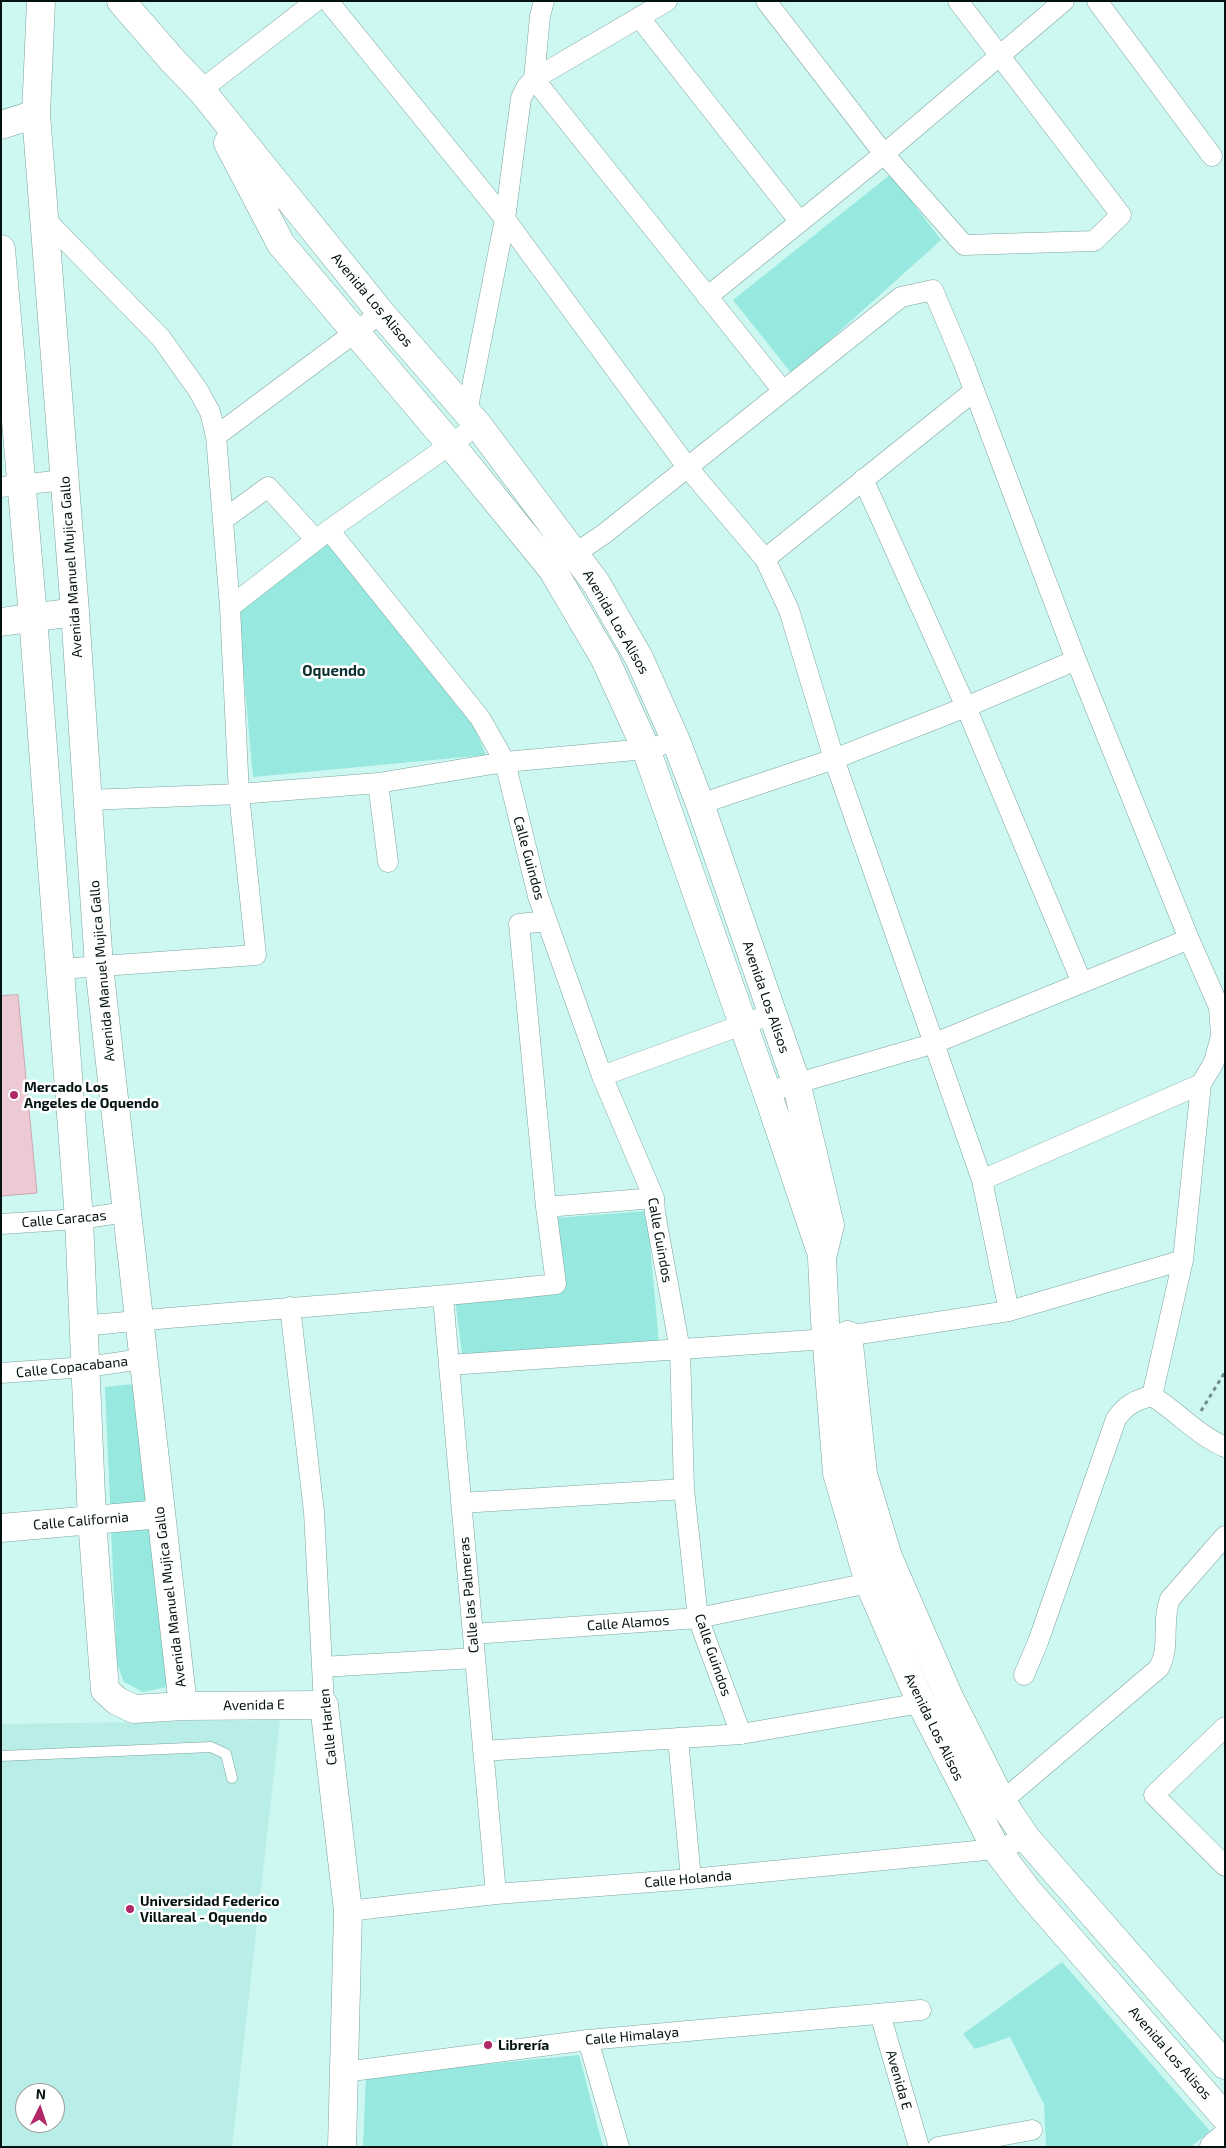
<!DOCTYPE html>
<html>
<head>
<meta charset="utf-8">
<style>
	body { margin:0 }
	#map { position:relative; width:1226px; height:2148px; overflow:hidden; background:#cdf7f1; font-family:"Exo 2",sans-serif }
	canvas { display:block }
	.frame { position:absolute; inset:0; border:2px solid #041211; pointer-events:none }
	.north { position:absolute; left:15px; top:2083px; width:50px; height:50px; box-sizing:border-box; background:#fff; border:1px solid #9ba0a0; border-radius:50%; rotate:4deg; font-size:14px; font-weight:700; line-height:20px; text-align:center; color:#041211 }
	.north::after { content:''; display:block; margin:auto; width:18px; height:22px; background:#b12868; clip-path:polygon(50% 0,100% 100%,50% 72%,0 100%) }
</style>
</head>
<body>
<div id="map">
<canvas width="1226" height="2148"></canvas>
<div class="frame"></div>
<div class="north">N</div>
</div>
<script>
const ctx = document.querySelector('canvas').getContext('2d');
ctx.lineJoin = 'round';
function fillPath(path, color) {
  ctx.fillStyle = color;
  ctx.fill(path, 'evenodd');
}
function strokePath(path, color, width, dash) {
  ctx.strokeStyle = color;
  ctx.lineWidth = width;
  ctx.lineCap = dash ? 'butt' : 'round';
  ctx.setLineDash(dash || []);
  ctx.stroke(path);
}
function drawText(font, color, halo, rows, align = 'center') {
  ctx.font = font + ' "Exo 2",sans-serif';
  ctx.lineWidth = 5;
  ctx.setLineDash([]);
  ctx.textBaseline = 'middle';
  ctx.strokeStyle = halo;
  ctx.fillStyle = color;
  for (const [text, x, y, turn = 0] of rows) {
    ctx.save();
    ctx.translate(x, y);
    ctx.rotate((+turn || 0) * Math.PI / 180);
    ctx.textAlign = isNaN(turn) ? turn : align;
    if (halo) ctx.strokeText(text, 0, 0);
    ctx.fillText(text, 0, 0);
    ctx.restore();
  }
}
fillPath(new Path2D(`
	M 280,1720 L 232,2147 L 1,2147 L 1,1724 ZM 25,2093 L 55,2093 L 55,2123 L 25,2123 Z`), '#b9ede7');
fillPath(new Path2D(`
	M 891,174 L 941,240 L 792,374 L 733,300 Z
	M 326,541 L 471,719 L 486,755 L 253,777 L 238,611 Z
	M 647,1211 L 659,1344 L 462,1354 L 455,1299 L 563,1289 L 555,1218 Z
	M 134,1384 L 167,1687 L 143,1692 L 124,1682 L 117,1664 L 105,1387 Z
	M 1062,1962 L 1210,2131 L 1191,2147 L 1046,2147 L 1044,2104 L 1010,2037 L 975,2049 L 963,2034 Z
	M 579,2055 L 603,2147 L 363,2147 L 366,2076 Z`), '#97e8df');
const building = new Path2D(`
	M 18,995 L 37,1193 L 1,1196 L 1,996 Z`);
fillPath(building, '#edc9d4');
strokePath(building, '#caa7b2', 1);
const lane = new Path2D(`
	M 1,1756 L 211,1747 L 226,1754 L 232,1778`);
const street = new Path2D(`
	M 328,1 L 505,219 L 688,468 L 765,559 L 789,610 L 834,759 L 982,1180 L 1009,1311
	M 544,1 L 540,16 L 534,79 L 783,391
	M 766,1 L 884,154 L 964,245 L 1094,241 L 1121,215 L 958,1
	M 1097,1 L 1212,156
	M 639,17 L 800,222
	M 201,90 L 316,1
	M 45,219 L 161,338 L 198,390 L 210,412 L 216,436 L 230,607 L 239,794 L 256,955 L 60,969
	M 707,297 L 884,154 L 1064,1
	M 467,412 L 505,219 L 521,98 L 526,88 L 534,79 L 667,1
	M 216,436 L 381,313
	M 863,479 L 966,707 L 1082,983
	M 1,487 L 64,480
	M 223,520 L 268,487 L 316,540
	M 329,530 L 480,718 L 505,762 L 538,896 L 602,1076 L 654,1198 L 655,1213 L 680,1350 L 684,1489 L 698,1618 L 741,1734
	M 765,559 L 974,391
	M 564,561 L 604,534 L 901,297 L 933,290 L 963,361 L 1076,660 L 1189,939 L 1219,1007 L 1221,1036 L 1214,1062 L 1201,1084 L 1183,1260 L 1152,1396 C 1135,1400 1126,1405 1116,1419 L 1038,1642 L 1024,1675
	M 230,607 L 329,530 L 478,425
	M 378,783 L 388,862
	M 88,800 L 239,794 L 378,783 L 505,762 L 646,749 L 676,741
	M 700,804 L 834,759 L 966,707 L 1076,660
	M 602,1076 L 772,1014
	M 767,1092 L 935,1043 L 1189,939
	M 982,1180 L 1201,1084
	M 546,1207 L 654,1198
	M 1,1224 L 79,1219 L 126,1212
	M 443,1297 L 496,1894
	M 290,1307 L 314,1512 L 324,1705
	M 84,1326 C 241,1310 399,1302 556,1284 L 546,1207 L 519,924 L 547,921
	M 449,1365 L 827,1339 L 1009,1311 L 1183,1260
	M 1,1373 L 86,1367 L 143,1359
	M 1152,1396 C 1178,1412 1197,1435 1225,1447
	M 461,1503 L 684,1489
	M 473,1634 L 698,1618 L 869,1583
	M 322,1667 L 475,1658
	M 1225,1727 L 1154,1795 L 1225,1866
	M 678,1738 L 691,1879
	M 483,1751 L 741,1734 L 921,1703
	M 993,1809 L 1159,1668 C 1171,1646 1161,1622 1170,1599 L 1225,1536
	M 348,1911 L 496,1894 L 691,1879 L 996,1849 L 1027,1839
	M 880,2014 L 919,2147
	M 588,2040 L 619,2147
	M 344,2072 L 588,2040 L 921,2010
	M 938,2147 L 1032,2130`);
const secondary = new Path2D(`
	M 121,1 L 173,61 L 201,90 L 381,313 L 478,425 L 596,583 L 639,658 L 676,741 L 700,804 L 796,1082 L 830,1225 L 822,1258 L 825,1321 L 837,1473 L 869,1583 L 921,1703 L 996,1849 L 1028,1891 L 1225,2117
	M 36,114 L 75,612 L 99,966 L 183,1706
	M 1,125 L 36,114 L 41,1
	M 228,143 L 281,244 L 451,445 L 552,569 L 605,659 L 646,749 L 767,1092 L 820,1249
	M 1,249 L 33,617 L 79,1219 L 92,1520 L 105,1690 L 117,1701 L 134,1709 L 183,1706 L 324,1705 L 348,1911 L 342,2147
	M 1,622 L 75,612
	M 848,1335 L 863,1474 L 888,1557 L 949,1697 L 1002,1802 L 1027,1839 L 1225,2065
	M 1,1528 L 161,1514
	M 1214,2147 L 1225,2138`);
strokePath(lane, '#7ca49f', 11);
strokePath(street, '#7ca49f', 21);
strokePath(secondary, '#7ca49f', 29);
strokePath(new Path2D(`
	M 1201,1411 L 1225,1372`), '#718e8b', 3, [4, 4]);
strokePath(lane, '#fff', 10);
strokePath(street, '#fff', 20);
strokePath(secondary, '#fff', 28);
for (const [x, y, r, color] of [
	[14,1095,5,"#b12868"],
	[130,1909,5,"#b12868"],
	[488,2045,5,"#b12868"]
]) {
  const dot = new Path2D();
  dot.arc(x, y, r, 0, 2 * Math.PI);
  ctx.fillStyle = color;
  ctx.fill(dot);
  strokePath(dot, '#fff', 2);
}
drawText('14px', '#041211', '#fff', [
	["Avenida Los Alisos",372,300,50],
	["Avenida Manuel Mujica Gallo",71,567,-94],
	["Avenida Los Alisos",616,622,60],
	["Calle Guindos",529,858,75],
	["Avenida Manuel Mujica Gallo",102,971,-95],
	["Avenida Los Alisos",766,997,71],
	["Calle Caracas",64,1219,-5],
	["Calle Guindos",660,1240,80],
	["Calle Copacabana",72,1367,-6],
	["Calle California",81,1521,-5],
	["Calle las Palmeras",469,1595,-95],
	["Avenida Manuel Mujica Gallo",170,1597,-97],
	["Calle Alamos",628,1623,-4],
	["Calle Guindos",713,1655,71],
	["Avenida E",254,1705,-1],
	["Calle Harlen",328,1727,-96],
	["Avenida Los Alisos",934,1727,64],
	["Calle Holanda",688,1879,-5],
	["Calle Himalaya",632,2036,-5],
	["Avenida Los Alisos",1170,2053,49],
	["Avenida E",899,2080,74]
]);
drawText('bold 14px', '#041211', '#fff', [
	["Mercado Los",24,1087],
	["Angeles de Oquendo",24,1103],
	["Universidad Federico",140,1901],
	["Villareal - Oquendo",140,1917],
	["Librería",498,2045]
], 'left');
drawText('bold 15px', '#0c3330', '#fff', [
	["Oquendo",334,671]
]);
</script>
</body>
</html>
